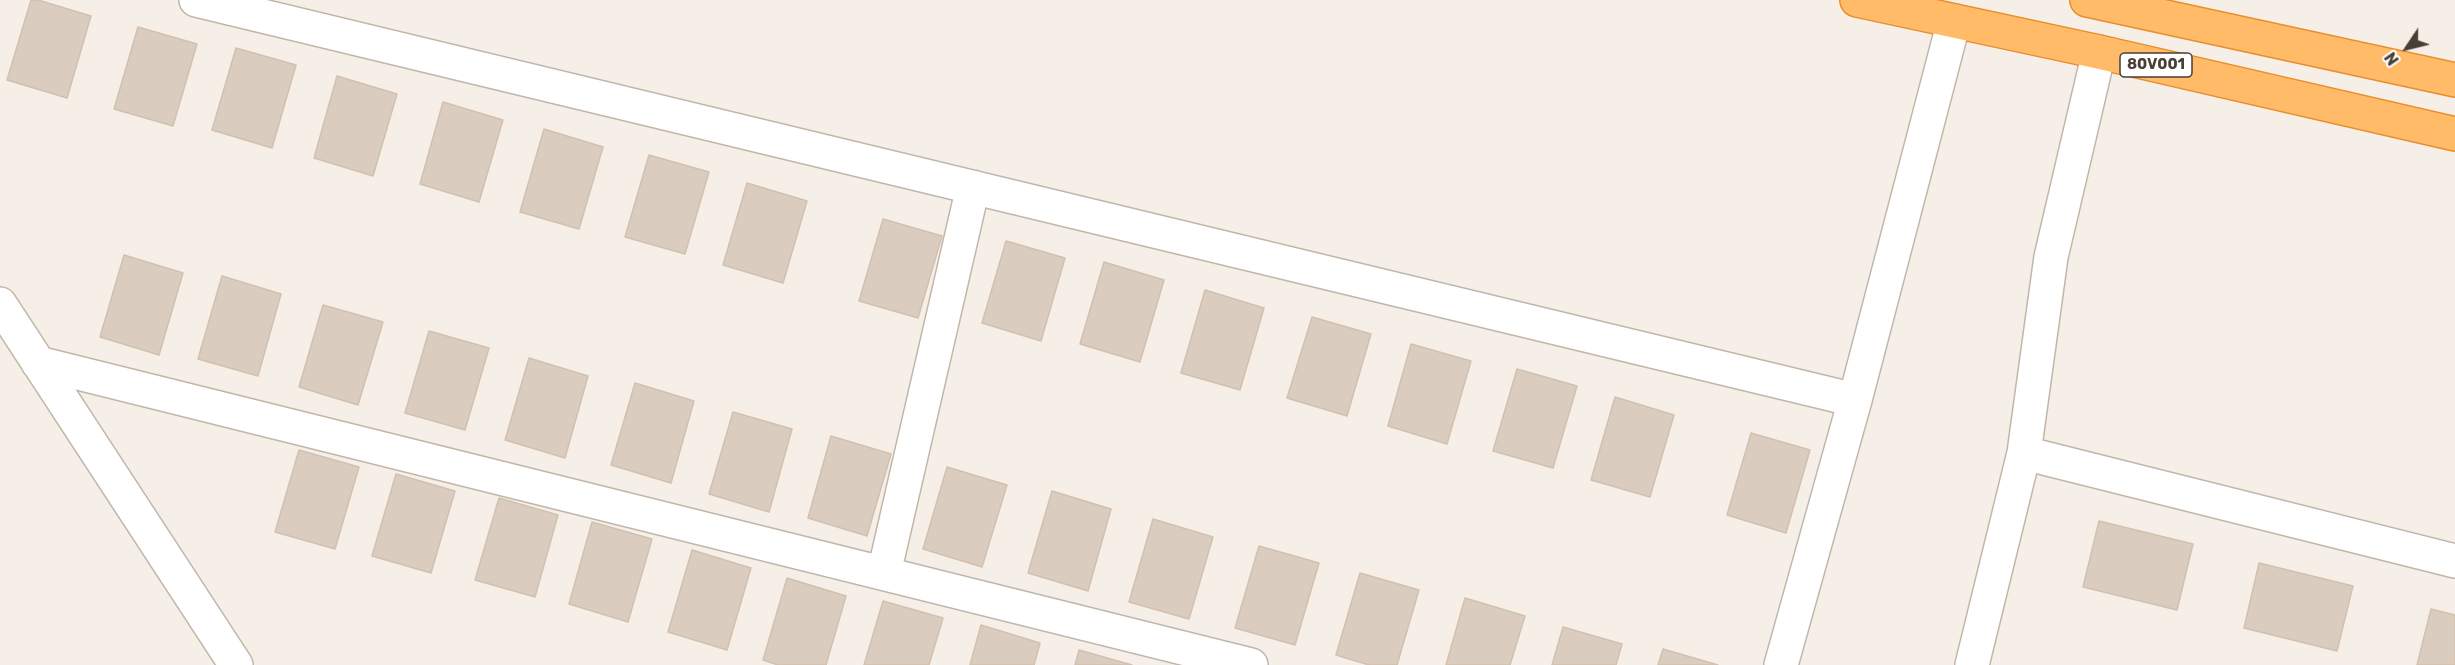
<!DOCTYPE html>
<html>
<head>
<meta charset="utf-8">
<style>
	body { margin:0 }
	#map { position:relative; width:2455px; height:665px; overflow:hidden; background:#f5efe7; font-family:Rubik,sans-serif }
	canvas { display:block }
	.north { position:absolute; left:2377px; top:18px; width:60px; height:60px; -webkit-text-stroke:4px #fff; paint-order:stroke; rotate:235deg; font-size:16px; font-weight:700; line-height:24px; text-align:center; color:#493f35 }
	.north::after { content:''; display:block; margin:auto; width:21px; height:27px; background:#493f35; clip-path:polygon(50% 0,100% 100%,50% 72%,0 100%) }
</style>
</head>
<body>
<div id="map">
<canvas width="2455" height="665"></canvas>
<div class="north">N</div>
</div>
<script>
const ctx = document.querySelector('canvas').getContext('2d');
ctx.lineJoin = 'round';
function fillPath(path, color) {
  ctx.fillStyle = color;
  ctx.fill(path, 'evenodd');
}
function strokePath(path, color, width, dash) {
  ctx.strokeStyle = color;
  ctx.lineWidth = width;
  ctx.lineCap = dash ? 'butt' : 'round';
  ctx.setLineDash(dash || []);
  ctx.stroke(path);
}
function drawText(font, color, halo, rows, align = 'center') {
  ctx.font = font + ' Rubik,sans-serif';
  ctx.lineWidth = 6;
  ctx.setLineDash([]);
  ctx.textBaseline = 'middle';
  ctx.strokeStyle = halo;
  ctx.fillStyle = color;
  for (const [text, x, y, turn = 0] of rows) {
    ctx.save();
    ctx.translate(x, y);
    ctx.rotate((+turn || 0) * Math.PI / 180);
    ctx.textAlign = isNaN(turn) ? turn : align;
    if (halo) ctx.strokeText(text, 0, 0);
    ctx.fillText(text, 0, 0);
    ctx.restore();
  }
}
const building = new Path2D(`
	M 31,0 L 38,0 L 91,16 L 67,98 L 7,80 Z
	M 138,27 L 197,44 L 173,126 L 114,109 Z
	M 236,48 L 296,65 L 272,148 L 212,130 Z
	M 337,76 L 397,94 L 373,176 L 314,158 Z
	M 443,102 L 503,120 L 479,202 L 420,184 Z
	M 544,129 L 603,147 L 579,229 L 520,212 Z
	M 649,155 L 709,172 L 685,254 L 625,237 Z
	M 747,183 L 807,201 L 783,283 L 723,265 Z
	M 883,219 L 942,236 L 918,318 L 859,301 Z
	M 1006,241 L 1065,258 L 1041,341 L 982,323 Z
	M 124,255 L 183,273 L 159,355 L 100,337 Z
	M 1104,262 L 1164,280 L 1140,362 L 1080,344 Z
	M 222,276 L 281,294 L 258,376 L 198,359 Z
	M 1205,290 L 1264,308 L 1240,390 L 1181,373 Z
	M 323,305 L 383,322 L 358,405 L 299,387 Z
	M 1312,317 L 1371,334 L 1347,416 L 1287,398 Z
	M 429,331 L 489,348 L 465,430 L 405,413 Z
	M 1411,344 L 1471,361 L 1447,444 L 1388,426 Z
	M 529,358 L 588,376 L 565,458 L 505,440 Z
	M 1517,369 L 1577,386 L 1553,468 L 1493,451 Z
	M 635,383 L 694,401 L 671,483 L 611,465 Z
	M 1615,397 L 1674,415 L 1650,497 L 1591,480 Z
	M 733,412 L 792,429 L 769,512 L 709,494 Z
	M 1751,433 L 1810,450 L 1786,533 L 1727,515 Z
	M 831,436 L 891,454 L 867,536 L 808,518 Z
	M 299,450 L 359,467 L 335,549 L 275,532 Z
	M 947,467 L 1007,485 L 982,567 L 923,549 Z
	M 396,474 L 455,491 L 431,573 L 372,556 Z
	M 1052,491 L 1111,509 L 1088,591 L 1028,573 Z
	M 499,498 L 558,515 L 535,597 L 475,580 Z
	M 1153,519 L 1213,537 L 1189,619 L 1129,602 Z
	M 2099,521 L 2193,544 L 2177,610 L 2083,587 Z
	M 592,522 L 652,539 L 628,622 L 569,604 Z
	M 1259,546 L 1319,563 L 1295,645 L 1235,628 Z
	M 692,550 L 751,568 L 727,650 L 668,632 Z
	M 2259,563 L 2353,586 L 2337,651 L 2244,628 Z
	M 1360,573 L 1419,590 L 1397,665 L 1369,665 L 1336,655 Z
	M 787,578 L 846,596 L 826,665 L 778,665 L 763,660 Z
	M 1465,598 L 1525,616 L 1510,665 L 1446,665 Z
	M 883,601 L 943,618 L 929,665 L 864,665 Z
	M 2431,609 L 2455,615 L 2455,665 L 2417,665 Z
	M 981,625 L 1040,643 L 1034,665 L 970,665 Z
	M 1563,627 L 1622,644 L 1616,665 L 1552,665 Z
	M 1663,649 L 1718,665 L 1658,665 Z
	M 1079,650 L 1132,665 L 1075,665 Z`);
fillPath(building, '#daccbf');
strokePath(building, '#d3c0ae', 1.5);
const minor = new Path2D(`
	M 196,0 L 1855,400 L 1954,21
	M 0,304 L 236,665
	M 38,363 L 1251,665
	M 2024,453 L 2455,561
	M 884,573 L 973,187
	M 1781,665 L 1855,400
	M 1972,665 L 2024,453 L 2051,257 L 2099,52`);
const highway = new Path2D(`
	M 1857,0 L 2099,52 L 2455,134
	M 2087,0 L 2455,80`);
strokePath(minor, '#c1b6a9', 36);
strokePath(highway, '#e98d2d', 36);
strokePath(minor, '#fff', 33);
strokePath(highway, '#ffbb68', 33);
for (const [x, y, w] of [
	[2156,65,72]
]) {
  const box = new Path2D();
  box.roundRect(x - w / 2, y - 12, w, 24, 4.5);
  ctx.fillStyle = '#fff';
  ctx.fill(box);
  strokePath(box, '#493f35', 1.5);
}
drawText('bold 15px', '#493f35', null, [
	["80V001",2156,65]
]);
</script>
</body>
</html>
